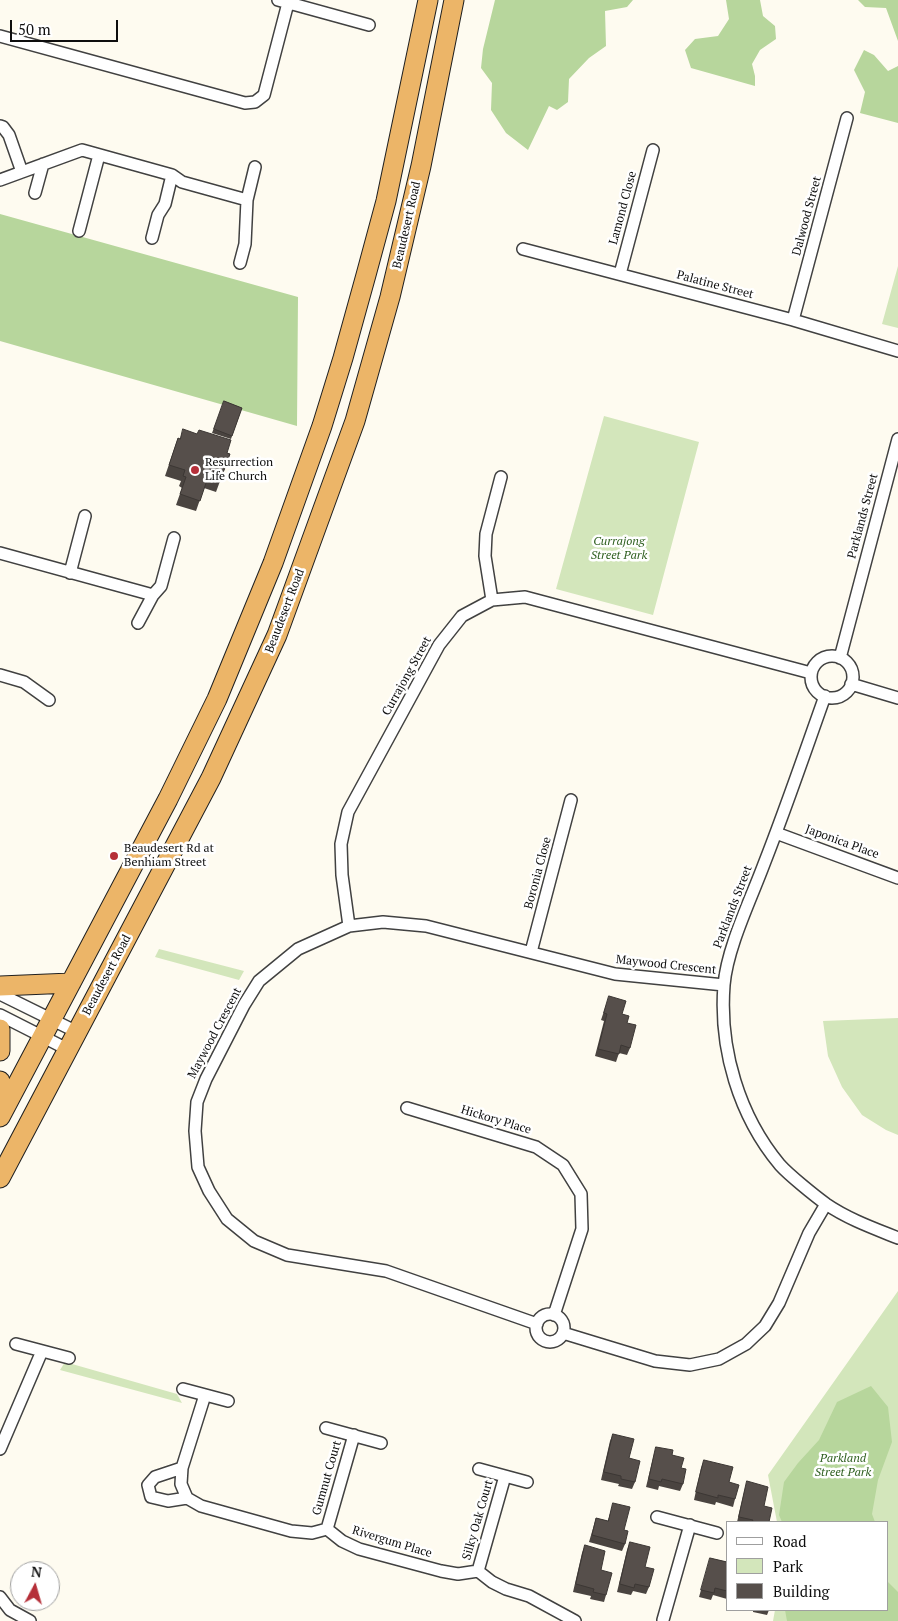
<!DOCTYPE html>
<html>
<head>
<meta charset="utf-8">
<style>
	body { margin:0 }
	#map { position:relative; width:898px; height:1621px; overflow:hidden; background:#fefbf0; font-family:"PT Serif",serif }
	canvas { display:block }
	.legend { position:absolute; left:726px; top:1521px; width:162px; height:90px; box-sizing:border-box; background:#fff; border:1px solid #9f9f9f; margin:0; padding:6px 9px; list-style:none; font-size:15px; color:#0e0e0e }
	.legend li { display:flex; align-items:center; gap:10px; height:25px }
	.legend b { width:25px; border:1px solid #9f9f9f }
	.north { position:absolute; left:10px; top:1561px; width:50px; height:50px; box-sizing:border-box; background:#fff; border:1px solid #9f9f9f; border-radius:50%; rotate:6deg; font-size:14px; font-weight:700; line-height:20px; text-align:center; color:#0e0e0e }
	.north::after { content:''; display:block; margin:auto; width:18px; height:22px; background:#b52f39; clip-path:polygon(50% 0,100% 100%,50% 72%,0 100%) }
	.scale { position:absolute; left:10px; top:20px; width:108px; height:22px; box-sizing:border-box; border:2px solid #0e0e0e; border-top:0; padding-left:6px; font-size:15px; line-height:18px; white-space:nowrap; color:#0e0e0e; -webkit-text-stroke:4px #fff; paint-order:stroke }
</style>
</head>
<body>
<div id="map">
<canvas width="898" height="1621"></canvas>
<ul class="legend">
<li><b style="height:6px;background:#fff"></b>Road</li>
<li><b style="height:14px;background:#d3e6bb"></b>Park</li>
<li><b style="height:14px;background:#564f4b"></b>Building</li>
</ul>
<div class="north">N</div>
<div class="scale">50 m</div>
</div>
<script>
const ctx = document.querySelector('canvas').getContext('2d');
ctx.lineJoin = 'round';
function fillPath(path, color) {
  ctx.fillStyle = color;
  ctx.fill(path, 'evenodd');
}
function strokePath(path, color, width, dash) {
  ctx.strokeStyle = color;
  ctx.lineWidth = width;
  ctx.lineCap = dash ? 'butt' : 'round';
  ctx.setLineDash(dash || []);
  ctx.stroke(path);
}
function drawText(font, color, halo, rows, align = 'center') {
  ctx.font = font + ' "PT Serif",serif';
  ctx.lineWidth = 5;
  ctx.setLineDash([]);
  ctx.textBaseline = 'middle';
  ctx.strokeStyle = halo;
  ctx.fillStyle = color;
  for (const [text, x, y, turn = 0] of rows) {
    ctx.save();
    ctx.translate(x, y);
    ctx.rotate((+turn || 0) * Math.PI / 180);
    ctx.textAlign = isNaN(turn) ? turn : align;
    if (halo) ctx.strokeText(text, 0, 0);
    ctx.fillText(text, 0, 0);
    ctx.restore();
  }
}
fillPath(new Path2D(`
	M 898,266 L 898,328 L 882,324 Z
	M 604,416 L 699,442 L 653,615 L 556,589 Z
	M 159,949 L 244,971 L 239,980 L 155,957 Z
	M 898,1018 L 898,1135 L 886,1130 L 862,1115 L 842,1087 L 828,1056 L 823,1021 Z
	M 898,1291 L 898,1621 L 773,1621 L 775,1610 L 887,1610 L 887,1522 L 777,1522 L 768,1475 Z
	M 65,1362 L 177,1394 L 182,1403 L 60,1370 Z`), '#d3e6bb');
fillPath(new Path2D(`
	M 495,0 L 633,0 L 627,7 L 605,11 L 606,46 L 589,58 L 569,79 L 568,102 L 557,110 L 549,106 L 528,150 L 506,133 L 491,110 L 492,83 L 481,68 L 483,49 Z
	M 726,0 L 760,0 L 763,16 L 775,26 L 776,39 L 760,50 L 752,64 L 755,76 L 755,86 L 691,68 L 685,50 L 695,39 L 718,36 L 729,19 Z
	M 858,0 L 898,0 L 898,41 L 886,8 L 865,7 Z
	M 864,50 L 874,55 L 888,71 L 898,66 L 898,123 L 860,113 L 865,92 L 854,70 Z
	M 0,214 L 298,297 L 297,426 L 0,341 Z
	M 871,1386 L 888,1407 L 892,1442 L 878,1480 L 872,1514 L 875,1522 L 782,1522 L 779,1515 L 784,1482 L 798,1463 L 819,1440 L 837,1402 Z
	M 887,1581 L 898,1592 L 898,1621 L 787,1621 L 785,1610 L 887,1610 Z`), '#b7d69c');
const minor = new Path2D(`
	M 278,0 L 369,25
	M 0,36 L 245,103 L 255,102 L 264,95 L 288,3
	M 0,126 L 3,127 L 9,135 L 22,172
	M 0,180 L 82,150 L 172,175 L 182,182 L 247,200 L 245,244 L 240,263
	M 35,193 L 43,164
	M 247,200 L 255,167
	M 79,231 L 99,155
	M 152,238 L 158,215 L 165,204 L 172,175
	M 523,249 L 793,320 L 898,351
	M 620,274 L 653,150
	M 793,320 L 847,118
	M 0,553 L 153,595
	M 70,573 L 85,516
	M 492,600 L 485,556 L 486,534 L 501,477
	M 138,623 L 153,595 L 161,586 L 174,538
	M811 677a21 21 0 1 1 42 0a21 21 0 1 1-42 0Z
	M 840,658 L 898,439
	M 0,675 L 24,682 L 49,700
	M 851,684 L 898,698
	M 825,696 C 805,752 786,808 764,864 C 751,899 727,948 724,985 C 719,1049 739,1116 780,1165 C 789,1175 815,1196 826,1204 C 848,1219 873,1228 898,1238
	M 776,833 L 898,878
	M 349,926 L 342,875 L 341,844 L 348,812 L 439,645 L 462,616 L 492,600 L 525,597 L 811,673
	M 531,952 L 571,800
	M 0,994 L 77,1032
	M 0,1015 L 67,1049
	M 407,1108 L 536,1147 L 563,1165 L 581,1194 L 582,1229 L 554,1315
	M536 1328a14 14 0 1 1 28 0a14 14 0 1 1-28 0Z
	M 537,1324 L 386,1271 L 287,1255 L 254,1241 L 227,1219 L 209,1191 L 198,1167 L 195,1131 L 197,1102 L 206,1079 L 244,1005 L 259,981 L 298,949 L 349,926 L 383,922 L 426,926 L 615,974 L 724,985
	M 563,1333 L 655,1361 L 690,1365 L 719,1359 L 746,1344 L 765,1326 L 779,1303 L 809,1233 L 826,1204
	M 16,1344 L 69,1358
	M 183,1389 L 228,1401
	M 205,1395 L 182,1468 L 181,1484 L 187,1498 L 201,1506 L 291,1531 L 312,1533 L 327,1529 L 342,1541 L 359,1549 L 441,1571 L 458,1574 L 478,1571 L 492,1582 L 506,1589 L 529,1596 L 575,1621
	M 326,1428 L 381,1443
	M 0,1449 L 42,1351
	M 182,1468 L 155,1477 L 148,1485 L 151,1497 L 168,1501 L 187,1498
	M 479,1469 L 527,1482
	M 657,1517 L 717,1533
	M 327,1529 L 354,1435
	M 478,1571 L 505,1476
	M 0,1597 L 10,1610 L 30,1621
	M 663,1620 L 690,1525`);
const trunk = new Path2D(`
	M 0,986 L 71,983
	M 0,1029 L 0,1051
	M 0,1081 L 5,1107
	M 0,1117 L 168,799 L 217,699 L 273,563 L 322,426 L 343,358 L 366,275 L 386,201 L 428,0
	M 0,1178 L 211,778 L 277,635 L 355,421 L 390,297 L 421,166 L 454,0`);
strokePath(minor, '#414141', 14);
strokePath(trunk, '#1f1f1f', 21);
strokePath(minor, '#fff', 11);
strokePath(trunk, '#ecb568', 19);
fillPath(new Path2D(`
	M 224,401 L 242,408 L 231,439 L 212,433 Z
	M 178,438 L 230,454 L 216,492 L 204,488 L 196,511 L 176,505 L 182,488 L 179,486 L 181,481 L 165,476 Z
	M 609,996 L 622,1014 L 627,1023 L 630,1048 L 627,1055 L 619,1053 L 616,1062 L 595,1056 L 604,1021 L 601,1020 Z
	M 613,1434 L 629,1458 L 635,1482 L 632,1489 L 618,1486 L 619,1484 L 601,1480 L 610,1441 Z
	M 656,1447 L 672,1455 L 681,1468 L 683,1484 L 680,1491 L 659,1486 L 658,1490 L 646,1487 L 654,1454 Z
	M 704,1460 L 729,1482 L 735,1499 L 733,1507 L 716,1502 L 715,1505 L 694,1500 L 701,1468 Z
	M 747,1481 L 764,1506 L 769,1522 L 737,1522 L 745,1488 Z
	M 613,1503 L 624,1530 L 625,1544 L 622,1551 L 589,1542 L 596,1518 L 608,1521 Z
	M 630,1542 L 645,1567 L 649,1587 L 646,1594 L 633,1591 L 631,1595 L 617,1592 L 627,1550 Z
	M 585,1545 L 601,1570 L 606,1595 L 604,1602 L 590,1599 L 591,1596 L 573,1592 L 582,1553 Z
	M 710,1558 L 727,1562 L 727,1599 L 713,1595 L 711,1600 L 699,1597 Z
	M 753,1610 L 769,1610 L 767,1615 L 753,1612 Z`), '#4a4440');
const building = new Path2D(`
	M 224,401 L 242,408 L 232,436 L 214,429 Z
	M 183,429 L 197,434 L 199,430 L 231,440 L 227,453 L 230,454 L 220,481 L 208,477 L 200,501 L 180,494 L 186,477 L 183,476 L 185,470 L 169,465 L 178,438 L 180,439 Z
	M 609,996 L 626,1001 L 622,1014 L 629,1016 L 627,1023 L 636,1025 L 630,1048 L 621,1045 L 619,1054 L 598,1049 L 607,1014 L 604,1013 Z
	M 613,1434 L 634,1439 L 629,1458 L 640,1461 L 635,1482 L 621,1479 L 621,1476 L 604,1472 Z
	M 656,1447 L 673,1450 L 672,1455 L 684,1458 L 681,1468 L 686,1469 L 683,1484 L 662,1479 L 661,1482 L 649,1479 Z
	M 704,1460 L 733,1467 L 729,1482 L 739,1485 L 735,1499 L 718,1495 L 718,1498 L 696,1492 Z
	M 747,1481 L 768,1487 L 764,1506 L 772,1508 L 769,1522 L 752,1522 L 753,1520 L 739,1517 Z
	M 613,1503 L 630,1507 L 624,1530 L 628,1531 L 625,1544 L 592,1535 L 596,1518 L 608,1521 Z
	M 630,1542 L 650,1547 L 645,1567 L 654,1569 L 649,1587 L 635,1584 L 634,1588 L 620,1584 Z
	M 585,1545 L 605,1551 L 601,1570 L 612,1573 L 606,1595 L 593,1592 L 594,1589 L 576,1584 Z
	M 710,1558 L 727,1562 L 727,1591 L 715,1588 L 714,1593 L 701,1590 Z`);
fillPath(building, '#564f4b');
strokePath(building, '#3c3734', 1);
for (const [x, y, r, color] of [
	[195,470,5,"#b52f39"],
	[114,856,5,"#b52f39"]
]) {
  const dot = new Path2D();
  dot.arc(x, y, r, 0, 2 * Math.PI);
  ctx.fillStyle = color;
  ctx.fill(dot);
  strokePath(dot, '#fff', 2);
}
drawText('12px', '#0e0e0e', '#fff', [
	["Lamond Close",623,208,-75],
	["Dalwood Street",807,216,-75],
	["Beaudesert Road",407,225,-77],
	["Palatine Street",715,285,15],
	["Parklands Street",863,516,-75],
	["Beaudesert Road",285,611,-69],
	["Currajong Street",407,676,-61],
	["Japonica Place",842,842,20],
	["Boronia Close",538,873,-75],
	["Parklands Street",733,907,-69],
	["Maywood Crescent",666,965,6],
	["Beaudesert Road",107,975,-62],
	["Maywood Crescent",215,1033,-62],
	["Hickory Place",496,1120,17],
	["Gumnut Court",327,1478,-74],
	["Silky Oak Court",478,1520,-74],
	["Rivergum Place",392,1542,17]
]);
drawText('12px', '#0e0e0e', '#fff', [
	["Resurrection",205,463],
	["Life Church",205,477],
	["Beaudesert Rd at",124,849],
	["Benhiam Street",124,863]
], 'left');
drawText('italic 12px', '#316122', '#fff', [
	["Currajong",619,542],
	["Street Park",619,556],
	["Parkland",843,1459],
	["Street Park",843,1473]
]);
</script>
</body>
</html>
